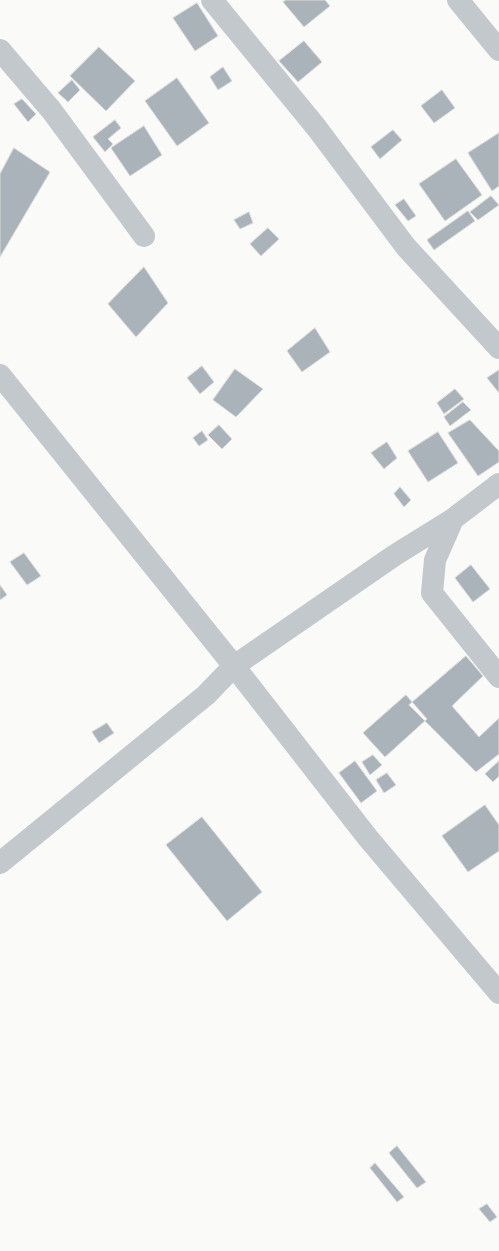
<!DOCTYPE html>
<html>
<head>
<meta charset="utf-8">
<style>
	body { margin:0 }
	canvas { display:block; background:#fafaf8 }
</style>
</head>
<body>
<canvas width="499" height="1251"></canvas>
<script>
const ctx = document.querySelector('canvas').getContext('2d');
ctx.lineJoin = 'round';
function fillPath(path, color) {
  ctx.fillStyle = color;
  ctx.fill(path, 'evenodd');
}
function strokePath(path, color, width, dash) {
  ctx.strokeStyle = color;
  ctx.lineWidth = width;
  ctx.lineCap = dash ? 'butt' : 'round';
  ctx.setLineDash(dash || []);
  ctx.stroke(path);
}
const building = new Path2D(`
	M 286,0 L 325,0 L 330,6 L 304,27 L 283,2 Z
	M 197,3 L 218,36 L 195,51 L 173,18 Z
	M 304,41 L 322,62 L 298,82 L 279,61 Z
	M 99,47 L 135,81 L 106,111 L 70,76 Z
	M 223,67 L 232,81 L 218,90 L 210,77 Z
	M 177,78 L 209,123 L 177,146 L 145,101 Z
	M 72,80 L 80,90 L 68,102 L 58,93 Z
	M 442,90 L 455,108 L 434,123 L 421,106 Z
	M 22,99 L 36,114 L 28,122 L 14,104 Z
	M 115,120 L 121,128 L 108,139 L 113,144 L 105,152 L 93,137 Z
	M 144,126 L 162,155 L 130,176 L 111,148 Z
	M 393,130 L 402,140 L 380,159 L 371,147 Z
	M 499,133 L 499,186 L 492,191 L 468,153 Z
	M 14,148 L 50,172 L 0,257 L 0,174 Z
	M 456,159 L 482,195 L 445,221 L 419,184 Z
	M 491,196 L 499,205 L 478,220 L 470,212 Z
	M 404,199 L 416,216 L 408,221 L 395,205 Z
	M 468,211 L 475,221 L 434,250 L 427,240 Z
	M 249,212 L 253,223 L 240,229 L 234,220 Z
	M 268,228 L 279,239 L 261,256 L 250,244 Z
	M 144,267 L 168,303 L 136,337 L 108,304 Z
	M 315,328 L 330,352 L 302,372 L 287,351 Z
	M 202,366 L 214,382 L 200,394 L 187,378 Z
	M 235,369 L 263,389 L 236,417 L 213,400 Z
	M 499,370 L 499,393 L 487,378 Z
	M 455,389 L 464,399 L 444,414 L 437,403 Z
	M 463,402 L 471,410 L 450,426 L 444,417 Z
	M 470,420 L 499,451 L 499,462 L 478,476 L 448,433 Z
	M 219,425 L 232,439 L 222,449 L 208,435 Z
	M 202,431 L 208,440 L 199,446 L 193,438 Z
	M 438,432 L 458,463 L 428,482 L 408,451 Z
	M 387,442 L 397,458 L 384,469 L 371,453 Z
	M 400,487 L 411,500 L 404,507 L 394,494 Z
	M 24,553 L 41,576 L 27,585 L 10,562 Z
	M 471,565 L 490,589 L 473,602 L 455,578 Z
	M 0,585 L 7,595 L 0,600 Z
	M 466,656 L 483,676 L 452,706 L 479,737 L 499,718 L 499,754 L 476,772 L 409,705 Z
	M 406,695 L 427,719 L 385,757 L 363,733 Z
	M 107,723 L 114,733 L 99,743 L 92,732 Z
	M 373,755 L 382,765 L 370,775 L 362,762 Z
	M 355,761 L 377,791 L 361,803 L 339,773 Z
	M 499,761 L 499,776 L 493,782 L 485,774 Z
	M 387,773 L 396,785 L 384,793 L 376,780 Z
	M 485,805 L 499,825 L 499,851 L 468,872 L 442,836 Z
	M 202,817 L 262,892 L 227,921 L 166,845 Z
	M 397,1146 L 426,1182 L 417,1188 L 389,1153 Z
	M 375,1163 L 404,1197 L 397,1202 L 370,1168 Z
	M 487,1204 L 497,1217 L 490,1222 L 479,1209 Z`);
fillPath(building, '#aab3b9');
strokePath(building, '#dcdcda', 1);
strokePath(new Path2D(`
	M 212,0 L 316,127 L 406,247 L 499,348
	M 458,0 L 499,50
	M 0,50 L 52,111 L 144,236
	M 0,375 L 234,666 L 368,838 L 499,993
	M 453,519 L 435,560 L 432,593 L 499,677
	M 0,863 L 206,695 L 234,666 L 395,555 L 453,519 L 499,484`), '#c3c8cc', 22);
</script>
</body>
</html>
